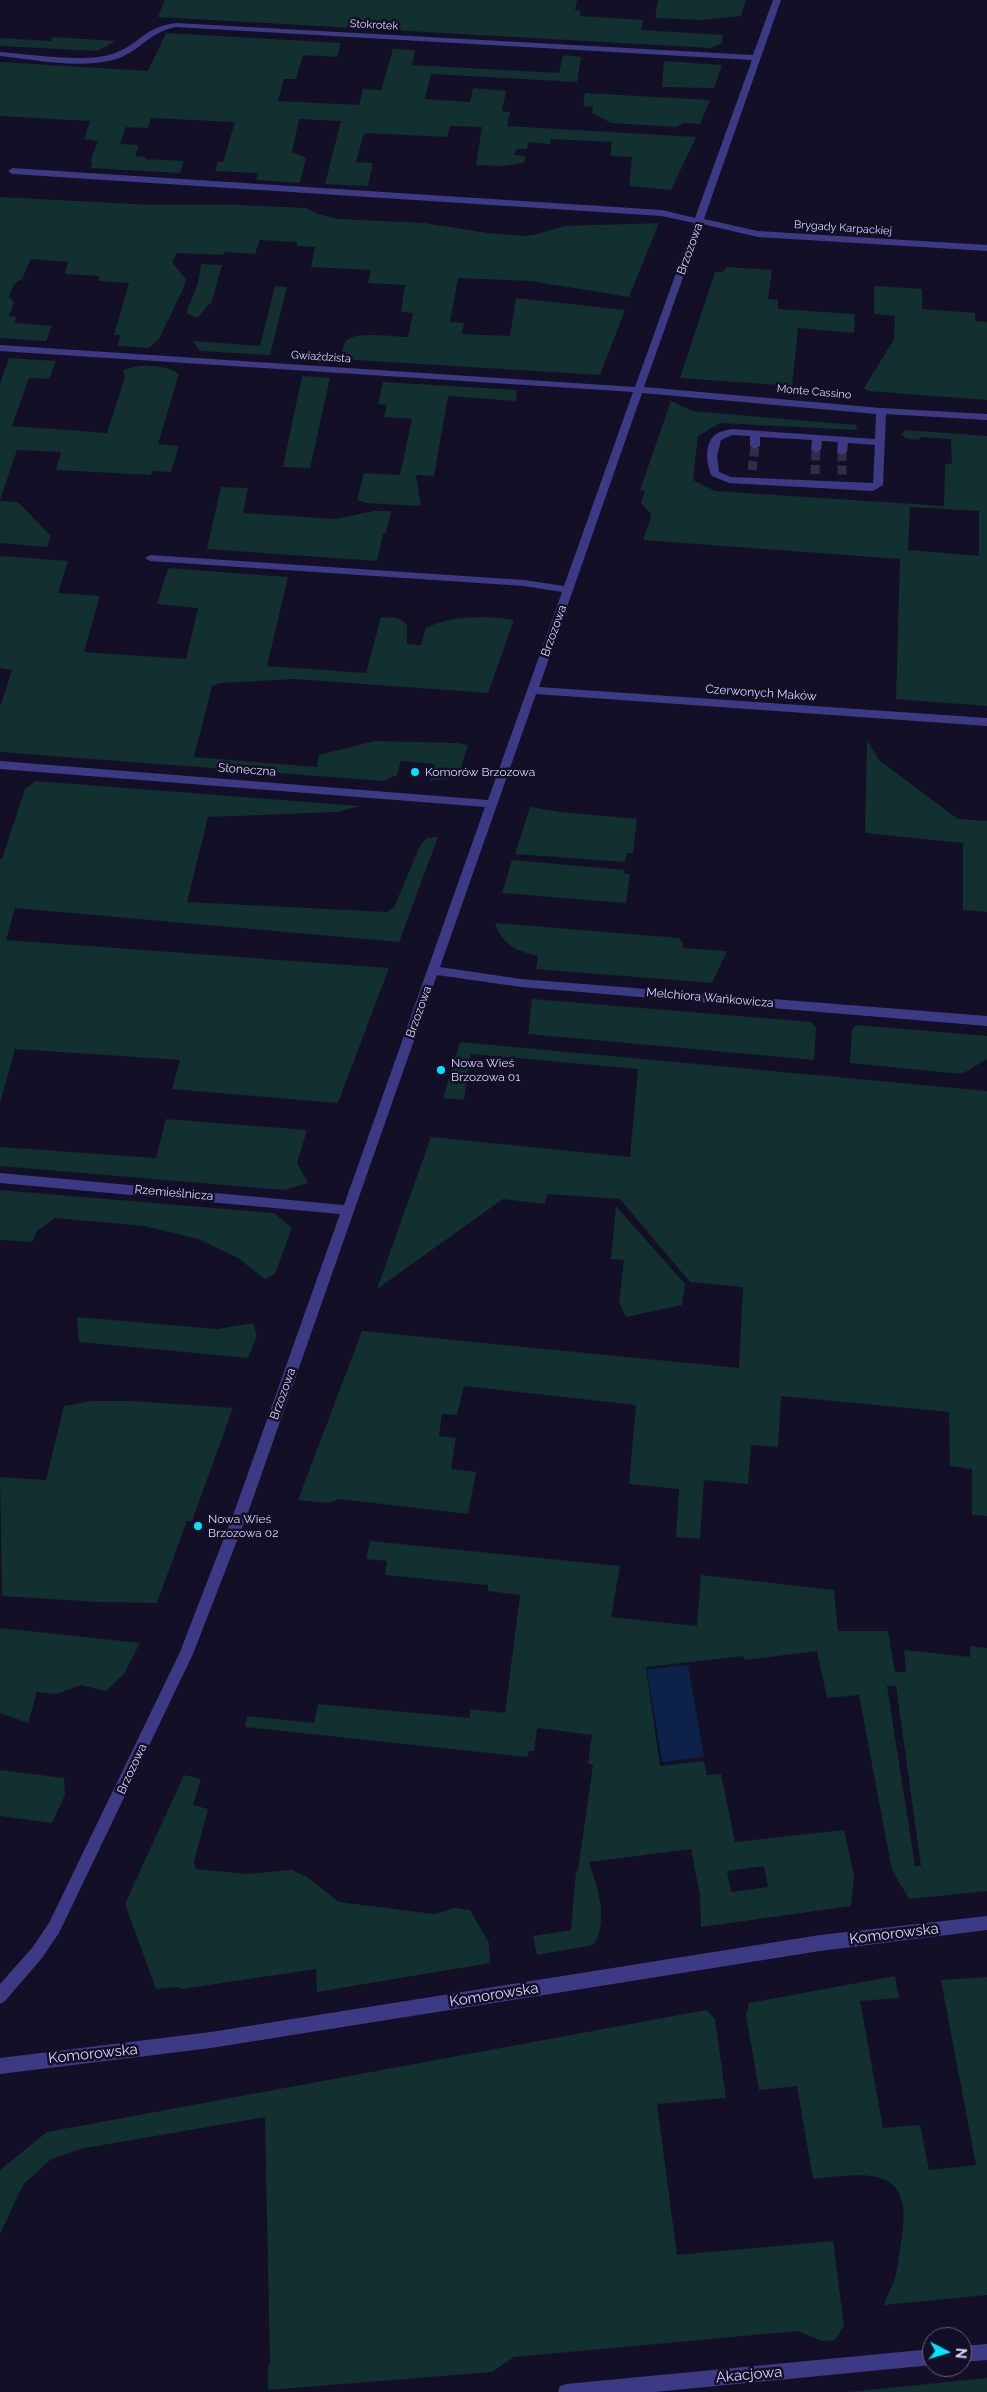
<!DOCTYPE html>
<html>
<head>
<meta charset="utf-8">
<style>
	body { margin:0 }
	#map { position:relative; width:987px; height:2392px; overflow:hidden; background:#130f26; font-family:Raleway,sans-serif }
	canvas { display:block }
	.north { position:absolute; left:922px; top:2327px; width:50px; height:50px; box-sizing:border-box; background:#130f26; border:1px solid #625e7d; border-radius:50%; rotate:95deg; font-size:14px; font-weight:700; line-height:20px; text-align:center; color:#d9d4ff }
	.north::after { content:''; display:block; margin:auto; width:18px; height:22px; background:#00e5ff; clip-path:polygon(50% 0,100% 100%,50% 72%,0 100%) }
</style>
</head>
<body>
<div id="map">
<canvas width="987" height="2392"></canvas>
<div class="north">N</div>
</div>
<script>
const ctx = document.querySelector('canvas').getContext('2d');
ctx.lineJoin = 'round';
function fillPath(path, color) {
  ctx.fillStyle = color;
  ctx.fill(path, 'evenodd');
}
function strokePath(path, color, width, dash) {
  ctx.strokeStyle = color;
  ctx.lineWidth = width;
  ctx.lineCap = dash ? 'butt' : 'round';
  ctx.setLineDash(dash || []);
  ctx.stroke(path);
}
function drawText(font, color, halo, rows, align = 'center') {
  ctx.font = font + ' Raleway,sans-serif';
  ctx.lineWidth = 5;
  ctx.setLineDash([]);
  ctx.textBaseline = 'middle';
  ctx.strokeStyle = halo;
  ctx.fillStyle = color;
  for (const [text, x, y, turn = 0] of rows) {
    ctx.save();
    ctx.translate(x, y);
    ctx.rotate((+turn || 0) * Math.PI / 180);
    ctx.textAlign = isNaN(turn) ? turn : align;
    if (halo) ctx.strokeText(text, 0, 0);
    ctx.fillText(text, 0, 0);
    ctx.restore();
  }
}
fillPath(new Path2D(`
	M 165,0 L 577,0 L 575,10 L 581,11 L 580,16 L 643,20 L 641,30 L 723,35 L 722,43 L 711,48 L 158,17 Z
	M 658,0 L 746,0 L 741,16 L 701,20 L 655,18 Z
	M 166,33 L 341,43 L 337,57 L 303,55 L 296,79 L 284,79 L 278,101 L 359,105 L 363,89 L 381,90 L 393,49 L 415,50 L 412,65 L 559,73 L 563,55 L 581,57 L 577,82 L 431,74 L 425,99 L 470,102 L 473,88 L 506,91 L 502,111 L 510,112 L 507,126 L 696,137 L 671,190 L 629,186 L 632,157 L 610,156 L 612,142 L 551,139 L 550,144 L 528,142 L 527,149 L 516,149 L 514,155 L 526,156 L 524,163 L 502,166 L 476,165 L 482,127 L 450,126 L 447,137 L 364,133 L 356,162 L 373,163 L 368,186 L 325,184 L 341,121 L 299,119 L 292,152 L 306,158 L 300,183 L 256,180 L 258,173 L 215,171 L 218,162 L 223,162 L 235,122 L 151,118 L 148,128 L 126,127 L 120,144 L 139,145 L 135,156 L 146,157 L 145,159 L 184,161 L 180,173 L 91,168 L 92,163 L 90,162 L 98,141 L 84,139 L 90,121 L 0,116 L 0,62 L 148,71 Z
	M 52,37 L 116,41 L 97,51 L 0,46 L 0,38 L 51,41 Z
	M 664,61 L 722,65 L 714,88 L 662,87 Z
	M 585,93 L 602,94 L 710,100 L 700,124 L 684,123 L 676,127 L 611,123 L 592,113 L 593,107 L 583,106 Z
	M 0,197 L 154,205 L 239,205 L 306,208 L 318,214 L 339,219 L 424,223 L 488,233 L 525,236 L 538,234 L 565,226 L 659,223 L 629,297 L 531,281 L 458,278 L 450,322 L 464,323 L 462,334 L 510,336 L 516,298 L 625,310 L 600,375 L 340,359 C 342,353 343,344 347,340 C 356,331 395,337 408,337 L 413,313 L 401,312 L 405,285 L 368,283 L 371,270 L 311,267 L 315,247 L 297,246 L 297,242 L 260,240 L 255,254 L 225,252 L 224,255 L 177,253 L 172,262 L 186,279 L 184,287 L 159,339 L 149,348 L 118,346 L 120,335 L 114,335 L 129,283 L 98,281 L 100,276 L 65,274 L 68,262 L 31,259 L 22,279 L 14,284 L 9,297 L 14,302 L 9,316 L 16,317 L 14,323 L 52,326 L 46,341 L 0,338 Z
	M 201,264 L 222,265 L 212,301 L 197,318 L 186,313 L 198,283 Z
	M 727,267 L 772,270 L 768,299 L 778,300 L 778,309 L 855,314 L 854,333 L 798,328 L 792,386 L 680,378 L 715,272 L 723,272 Z
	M 275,286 L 287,287 L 270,355 L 200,351 L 193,341 L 260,346 Z
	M 874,286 L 922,289 L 922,309 L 975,313 L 975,321 L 987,322 L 987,400 L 868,391 L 864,388 L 894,339 L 895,316 L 874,314 Z
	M 9,358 L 56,361 L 49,379 L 29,378 L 12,426 L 107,433 L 125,377 L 123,371 C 136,363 167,364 179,374 L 158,444 L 179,446 L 171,472 L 152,471 L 151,475 L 56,470 L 61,452 L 17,450 L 0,500 L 0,384 Z
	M 302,376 L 330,378 L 310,468 L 283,467 Z
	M 383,382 L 517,390 L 516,401 L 448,396 L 434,476 L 416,475 L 421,506 L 366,503 L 357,500 L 364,473 L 400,475 L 412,419 L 384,417 L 387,405 L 378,404 Z
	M 671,401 L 692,411 L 844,424 L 856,425 L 857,428 L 856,430 L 720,423 L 698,436 L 693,480 L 715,491 L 944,506 L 945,464 L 952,464 L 951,439 L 920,437 L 919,440 L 905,438 L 901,434 L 905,430 L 987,436 L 987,706 L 896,699 L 900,559 L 643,540 L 651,517 L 650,513 L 641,503 L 645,491 L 640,490 ZM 910,507 L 979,511 L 979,556 L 908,550 Z
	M 221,487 L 248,488 L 243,513 L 336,519 L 374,511 L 391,511 L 386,533 L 383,534 L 377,561 L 207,549 Z
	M 0,501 L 18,502 L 51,536 L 47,547 L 0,543 Z
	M 2,556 L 68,561 L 58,593 L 100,596 L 84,652 L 186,659 L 198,608 L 157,604 L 168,568 L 288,577 L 267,666 L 366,673 L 381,617 L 397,618 L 407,624 L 407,644 L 421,645 L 426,628 C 451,615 488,616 514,620 L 488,693 L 295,679 L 220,683 L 212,686 L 194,757 L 317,767 L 319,755 L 375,741 L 457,743 L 468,745 L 458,777 L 430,781 L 435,764 L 401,761 L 397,775 L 383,781 L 0,752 L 0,707 L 12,670 L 0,668 L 0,557 Z
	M 867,740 L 879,760 L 958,819 L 987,821 L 987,912 L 963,910 L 963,843 L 865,833 Z
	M 36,781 L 360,806 L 337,812 L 208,817 L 187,902 L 387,912 L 394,907 L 421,844 L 427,838 L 438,837 L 399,942 L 15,908 L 6,940 L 389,968 L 338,1103 L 172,1089 L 180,1060 L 15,1049 L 0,1103 L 0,859 L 2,859 L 25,789 Z
	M 530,807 L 560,812 L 637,819 L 633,853 L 627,853 L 625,862 L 515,854 Z
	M 512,860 L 625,870 L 624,874 L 630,874 L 626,903 L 502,893 Z
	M 495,923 L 679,938 L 683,943 L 683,948 L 727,951 L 712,983 L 536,969 L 538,956 C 517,951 502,945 495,923 Z
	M 532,999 L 811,1022 L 816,1027 L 814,1060 L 528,1034 Z
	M 856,1025 L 987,1036 L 987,1059 L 962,1074 L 850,1063 L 852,1030 Z
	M 460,1042 L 987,1091 L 987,1516 L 972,1515 L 972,1469 L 950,1466 L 949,1412 L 781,1396 L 778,1447 L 751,1445 L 748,1484 L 704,1480 L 700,1539 L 676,1537 L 679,1489 L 629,1484 L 636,1405 L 464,1386 L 457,1415 L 442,1414 L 439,1436 L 456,1438 L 451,1469 L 476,1472 L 468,1514 L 339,1499 L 329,1503 L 298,1500 L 362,1331 L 739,1368 L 743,1287 L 690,1282 L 620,1199 L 547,1194 L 545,1204 L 503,1199 L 377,1289 L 431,1137 L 630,1157 L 638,1069 L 471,1054 L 464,1100 L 443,1098 Z
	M 166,1119 L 307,1130 L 297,1163 L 308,1183 L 284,1190 L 0,1166 L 0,1147 L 156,1158 Z
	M 0,1190 L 274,1213 L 292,1228 L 275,1274 L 265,1279 L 238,1258 L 198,1239 L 144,1226 L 55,1218 L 37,1231 L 32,1242 L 0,1240 Z
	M 616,1206 L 685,1284 L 682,1305 L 626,1317 L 619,1302 L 624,1260 L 611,1259 Z
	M 77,1317 L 217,1329 L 253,1323 L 257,1336 L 248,1358 L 79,1342 Z
	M 92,1401 L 131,1401 L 233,1408 L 192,1521 L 187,1521 L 157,1603 L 99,1602 L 2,1596 L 0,1477 L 46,1480 L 64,1406 Z
	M 370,1541 L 620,1566 L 611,1617 L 697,1626 L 701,1575 L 834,1590 L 838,1631 L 888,1631 L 895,1672 L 906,1672 L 904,1650 L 970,1657 L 970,1646 L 987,1648 L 987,1891 L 909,1899 L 892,1870 L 859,1695 L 827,1698 L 817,1651 L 745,1660 L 743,1656 L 646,1667 L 660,1766 L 704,1761 L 707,1775 L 721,1774 L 735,1842 L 844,1830 L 854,1875 L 851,1906 L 701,1927 L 700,1896 L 691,1849 L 589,1862 C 597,1887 610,1921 593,1945 L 537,1955 L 533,1936 L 571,1930 L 576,1872 L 578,1870 L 593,1765 L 588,1763 L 592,1735 L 537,1728 L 534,1751 L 529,1751 L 527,1757 L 245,1727 L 247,1716 L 314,1723 L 318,1704 L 470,1718 L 470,1709 L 505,1713 L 520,1595 L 488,1591 L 488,1585 L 385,1575 L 387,1561 L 366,1559 ZM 887,1686 L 896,1686 L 921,1866 L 915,1866 ZM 764,1866 L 768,1887 L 731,1892 L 727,1871 Z
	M 0,1628 L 140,1643 L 124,1674 L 106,1691 L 81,1685 L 56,1694 L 37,1692 L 28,1723 L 0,1713 Z
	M 0,1770 L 64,1778 L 65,1795 L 52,1823 L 0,1816 Z
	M 184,1775 L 201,1779 L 193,1805 L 208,1809 L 194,1862 L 196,1869 L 247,1874 L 292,1870 L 307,1877 L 339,1902 L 434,1914 L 455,1908 L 470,1910 L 489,1943 L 490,1963 L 317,1992 L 316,1969 L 182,1989 L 178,1987 L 156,1989 L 125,1904 Z
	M 895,1976 L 899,1998 L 860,2001 L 883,2128 L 920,2125 L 929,2170 L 976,2165 L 941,1980 L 987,1977 L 987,2295 L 884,2305 C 886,2297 890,2291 893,2284 C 898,2271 899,2255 901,2242 C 916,2166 870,2172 813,2179 L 797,2086 L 759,2090 L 746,2015 L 749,2003 Z
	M 706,2010 L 715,2019 L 726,2098 L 657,2104 L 677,2255 L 833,2241 L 844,2326 L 835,2340 L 822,2341 L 798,2331 L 514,2357 L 492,2372 L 268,2390 L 268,2365 L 270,2365 L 265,2117 L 80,2149 L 50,2160 L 23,2185 L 0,2234 L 0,2170 L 47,2132 Z
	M 987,2378 L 987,2392 L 848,2392 Z`), '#12302f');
fillPath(new Path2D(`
	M 688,1665 L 704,1757 L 662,1762 L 647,1669 Z`), '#0c2248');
strokePath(new Path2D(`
	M 842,452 L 842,476
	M 752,470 L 755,446
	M 815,474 L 816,450`), '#312d47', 9, [9, 4.5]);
fillPath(new Path2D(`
	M 773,0 L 781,0 L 704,219 L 758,231 L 987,245 L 987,251 L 758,237 L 702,224 L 644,387 L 881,408 L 987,414 L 987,420 L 886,414 L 883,485 L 873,491 L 729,483 L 712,476 C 706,465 704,442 716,434 C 721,431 727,430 732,429 L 875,439 L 876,414 L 642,393 L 539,687 L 987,718 L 987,726 L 536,694 L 440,967 L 521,979 L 987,1016 L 987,1026 L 521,987 L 437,975 L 250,1507 L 193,1654 L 59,1933 L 42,1958 L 5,2001 L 0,2004 L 0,1984 L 32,1948 L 49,1923 L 180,1652 L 236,1507 L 340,1214 L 0,1183 L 0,1173 L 344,1205 L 485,807 L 0,769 L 0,761 L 488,800 L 562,592 L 524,586 L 150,561 L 145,558 L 150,555 L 524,580 L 564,586 L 633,392 L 0,351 L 0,345 L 635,387 L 694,223 L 662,216 L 12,174 L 8,171 L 12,168 L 662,210 L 695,218 L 752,60 L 176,27 C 151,31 141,50 119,58 C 83,70 37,60 0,56 L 0,52 C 31,54 87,64 115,53 C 141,43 144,27 176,23 L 753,55 ZM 732,435 L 750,436 L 750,446 L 755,449 L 760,446 L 760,437 L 812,440 L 811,450 L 816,453 L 821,450 L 822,441 L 838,442 L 837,452 L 842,455 L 847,452 L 848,443 L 875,445 L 873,483 L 731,477 L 719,472 L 717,456 L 721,440 Z
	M 987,1916 L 987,1930 L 820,1951 L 211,2048 L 0,2074 L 0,2058 L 211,2032 L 820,1935 Z
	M 987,2344 L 987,2360 L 962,2362 L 962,2346 Z
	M 932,2349 L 932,2365 L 655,2392 L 558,2392 L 560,2386 L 566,2384 Z`), '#3d3a85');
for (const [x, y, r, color] of [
	[415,772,5,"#00e5ff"],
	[441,1070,5,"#00e5ff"],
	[198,1526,5,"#00e5ff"]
]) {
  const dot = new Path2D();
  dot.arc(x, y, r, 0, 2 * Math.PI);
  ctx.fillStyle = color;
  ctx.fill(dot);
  strokePath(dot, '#130f26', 2);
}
drawText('11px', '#d9d4ff', '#130f26', [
	["Stokrotek",374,25,3],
	["Brygady Karpackiej",843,228,4],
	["Gwiaździsta",321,357,4],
	["Monte Cassino",814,392,5]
]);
drawText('12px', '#d9d4ff', '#130f26', [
	["Brzozowa",690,249,-70],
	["Brzozowa",554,631,-70],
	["Czerwonych Maków",761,693,4],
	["Słoneczna",247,770,4],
	["Melchiora Wańkowicza",710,998,5],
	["Brzozowa",419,1012,-70],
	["Rzemieślnicza",174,1193,5],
	["Brzozowa",283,1394,-70],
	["Brzozowa",132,1769,-65]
]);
drawText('12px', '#d9d4ff', '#130f26', [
	["Komorów Brzozowa",425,772],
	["Nowa Wieś",451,1063],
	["Brzozowa 01",451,1077],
	["Nowa Wieś",208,1519],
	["Brzozowa 02",208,1533]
], 'left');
drawText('15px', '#d9d4ff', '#130f26', [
	["Komorowska",894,1934,-7],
	["Komorowska",494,1995,-9],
	["Komorowska",93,2054,-6],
	["Akacjowa",749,2375,-5]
]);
</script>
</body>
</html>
